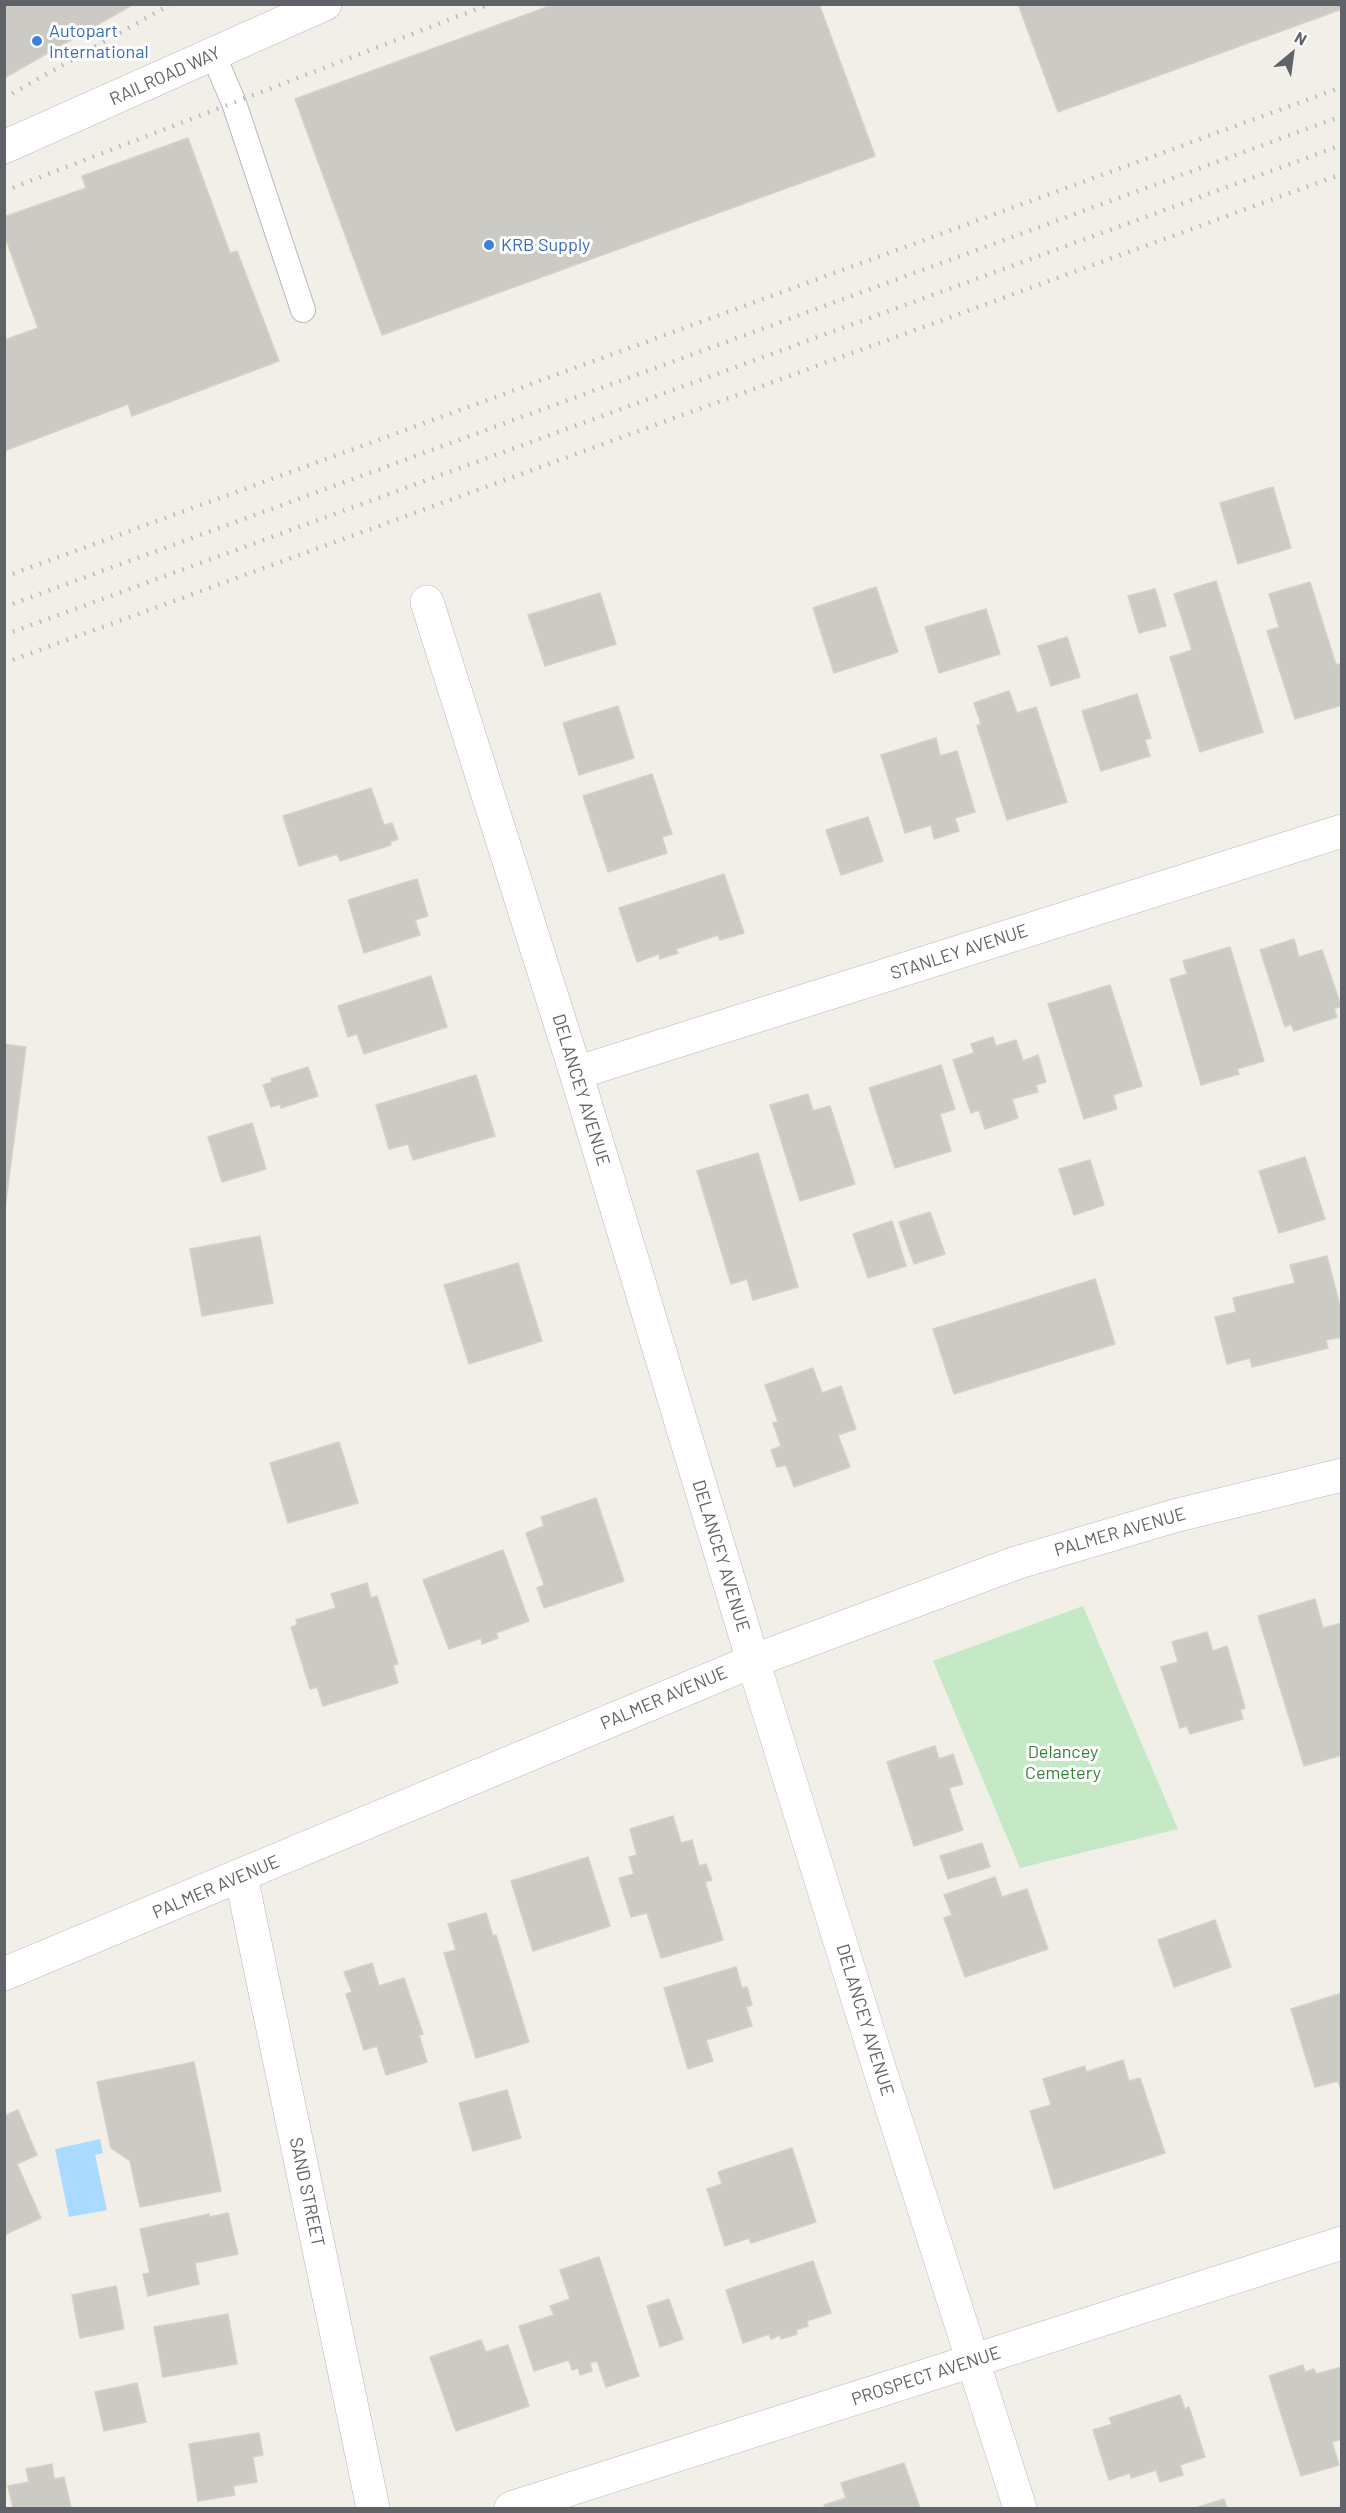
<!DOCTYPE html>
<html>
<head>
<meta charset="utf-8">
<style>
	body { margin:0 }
	#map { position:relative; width:1346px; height:2513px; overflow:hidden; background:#f1efe8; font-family:Barlow,sans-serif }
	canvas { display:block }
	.frame { position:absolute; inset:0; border:6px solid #5f6368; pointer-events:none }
	.north { position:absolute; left:1262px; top:24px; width:60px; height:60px; -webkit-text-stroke:4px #fff; paint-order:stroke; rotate:29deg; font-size:16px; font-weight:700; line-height:24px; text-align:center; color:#5f6368 }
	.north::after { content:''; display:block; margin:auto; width:21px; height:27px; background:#5f6368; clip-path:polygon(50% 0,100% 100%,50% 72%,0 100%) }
</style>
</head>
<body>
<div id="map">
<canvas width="1346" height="2513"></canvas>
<div class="frame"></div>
<div class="north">N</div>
</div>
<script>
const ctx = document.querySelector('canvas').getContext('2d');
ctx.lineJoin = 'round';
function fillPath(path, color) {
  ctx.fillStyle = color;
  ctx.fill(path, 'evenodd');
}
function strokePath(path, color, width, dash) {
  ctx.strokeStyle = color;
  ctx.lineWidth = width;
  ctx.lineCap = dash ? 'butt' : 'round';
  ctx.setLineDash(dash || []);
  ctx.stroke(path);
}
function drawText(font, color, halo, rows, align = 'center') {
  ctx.font = font + ' Barlow,sans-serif';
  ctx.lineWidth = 6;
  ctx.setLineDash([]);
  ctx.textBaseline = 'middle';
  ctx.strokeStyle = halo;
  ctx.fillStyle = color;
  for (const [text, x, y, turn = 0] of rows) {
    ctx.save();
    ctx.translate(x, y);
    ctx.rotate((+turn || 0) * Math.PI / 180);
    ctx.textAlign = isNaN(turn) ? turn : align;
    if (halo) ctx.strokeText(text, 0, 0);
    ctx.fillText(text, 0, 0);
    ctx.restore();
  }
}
fillPath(new Path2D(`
	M 1083,1606 L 1178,1829 L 1020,1868 L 933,1661 Z`), '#c5e8c5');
fillPath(new Path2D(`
	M 100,2139 L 103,2153 L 95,2155 L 107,2210 L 69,2217 L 55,2149 Z`), '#aadaff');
const building = new Path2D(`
	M 4,4 L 134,4 L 4,78 Z
	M 555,4 L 819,4 L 875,156 L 382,335 L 295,99 Z
	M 1018,4 L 1342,4 L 1342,9 L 1058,112 Z
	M 188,138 L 230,253 L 237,251 L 279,361 L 132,416 L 128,404 L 4,451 L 4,340 L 38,328 L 4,234 L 4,217 L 86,188 L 82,176 Z
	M 1273,487 L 1291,548 L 1238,564 L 1220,503 Z
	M 1216,581 L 1263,732 L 1200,752 L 1170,657 L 1192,650 L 1174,594 Z
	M 1310,582 L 1336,665 L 1342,663 L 1342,705 L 1295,719 L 1267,631 L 1279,627 L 1269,594 Z
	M 876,587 L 898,652 L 834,673 L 813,608 Z
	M 1155,589 L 1166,626 L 1139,633 L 1128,596 Z
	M 600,593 L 616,644 L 545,666 L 528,615 Z
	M 986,609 L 1000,654 L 939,673 L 925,627 Z
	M 1067,637 L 1080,677 L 1051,686 L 1038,646 Z
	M 1009,691 L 1017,713 L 1036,707 L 1067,802 L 1007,820 L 977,726 L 981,724 L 974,703 Z
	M 1137,694 L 1151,738 L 1145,740 L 1150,756 L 1101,771 L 1082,711 Z
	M 618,706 L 634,758 L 579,775 L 563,723 Z
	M 936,738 L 940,756 L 957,751 L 975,812 L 955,818 L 959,831 L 934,839 L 931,825 L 905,833 L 881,755 Z
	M 652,774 L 672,834 L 662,837 L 667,853 L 608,872 L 583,796 Z
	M 371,788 L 384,825 L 392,823 L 398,839 L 390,842 L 391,845 L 340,861 L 337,854 L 299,866 L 283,816 Z
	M 868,817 L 883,861 L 841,875 L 826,830 Z
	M 724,874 L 744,933 L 720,940 L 718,935 L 676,949 L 678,953 L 660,959 L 659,954 L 637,962 L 619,908 Z
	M 417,879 L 428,916 L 415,920 L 420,935 L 364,953 L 348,900 Z
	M 1294,939 L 1299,957 L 1322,950 L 1341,1006 L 1334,1009 L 1337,1017 L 1294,1031 L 1291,1024 L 1285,1027 L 1260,950 Z
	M 1230,947 L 1264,1061 L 1237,1069 L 1239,1074 L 1201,1085 L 1170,979 L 1187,974 L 1183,961 Z
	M 431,976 L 447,1027 L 364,1054 L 357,1034 L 348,1037 L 338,1006 Z
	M 1110,985 L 1142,1086 L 1113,1095 L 1117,1109 L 1084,1119 L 1048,1004 Z
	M 993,1037 L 996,1046 L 1016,1040 L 1023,1061 L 1038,1055 L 1046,1082 L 1036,1085 L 1038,1092 L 1012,1099 L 1018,1118 L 985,1129 L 979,1110 L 971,1113 L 953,1060 L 974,1053 L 971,1044 Z
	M 4,1044 L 26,1047 L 5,1209 L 4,1209 Z
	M 941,1065 L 955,1109 L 940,1114 L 951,1151 L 895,1168 L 869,1088 Z
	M 308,1067 L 318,1096 L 281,1108 L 280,1104 L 271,1107 L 263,1085 L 272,1082 L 271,1079 Z
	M 476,1075 L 495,1136 L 413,1160 L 408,1144 L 389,1149 L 376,1105 Z
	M 808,1094 L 813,1111 L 830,1106 L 855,1184 L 800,1201 L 770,1105 Z
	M 252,1123 L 266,1169 L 222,1182 L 208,1137 Z
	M 758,1153 L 798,1287 L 753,1300 L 747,1279 L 731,1284 L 697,1171 Z
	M 1305,1157 L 1325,1219 L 1279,1233 L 1259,1171 Z
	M 1090,1160 L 1104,1205 L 1074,1215 L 1059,1169 Z
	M 930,1212 L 945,1254 L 914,1264 L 899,1222 Z
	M 892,1221 L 906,1266 L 868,1278 L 853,1234 Z
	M 260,1236 L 273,1303 L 202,1316 L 190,1249 Z
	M 1327,1256 L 1342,1314 L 1342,1337 L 1326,1340 L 1328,1348 L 1252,1367 L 1250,1358 L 1227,1364 L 1215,1317 L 1236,1312 L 1233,1298 L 1295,1283 L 1290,1265 Z
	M 518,1263 L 542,1341 L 469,1364 L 444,1285 Z
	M 1095,1279 L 1115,1344 L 954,1394 L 933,1329 Z
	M 813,1368 L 822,1393 L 841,1386 L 856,1429 L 838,1435 L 850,1467 L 794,1487 L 786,1465 L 777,1467 L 771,1450 L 781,1446 L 773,1423 L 778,1422 L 765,1385 Z
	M 339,1442 L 358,1503 L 288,1523 L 270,1463 Z
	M 596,1498 L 624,1581 L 544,1608 L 537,1588 L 544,1585 L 526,1533 L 544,1526 L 541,1517 Z
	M 503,1550 L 529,1621 L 496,1633 L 498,1638 L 482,1644 L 481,1638 L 449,1649 L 423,1580 Z
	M 367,1583 L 371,1598 L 377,1596 L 398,1664 L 393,1665 L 398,1683 L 323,1706 L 317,1687 L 310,1689 L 291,1627 L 297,1625 L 296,1620 L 336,1608 L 331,1594 Z
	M 1315,1599 L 1323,1628 L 1342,1623 L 1342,1755 L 1304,1766 L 1258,1616 Z
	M 1207,1632 L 1213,1651 L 1227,1646 L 1245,1708 L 1240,1710 L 1243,1719 L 1190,1734 L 1187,1726 L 1180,1728 L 1161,1667 L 1178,1662 L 1172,1642 Z
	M 935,1746 L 939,1759 L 953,1754 L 963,1784 L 949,1788 L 963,1830 L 914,1846 L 887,1762 Z
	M 673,1816 L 681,1843 L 692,1840 L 699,1866 L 706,1864 L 712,1880 L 705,1882 L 723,1940 L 661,1958 L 647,1913 L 631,1917 L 619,1878 L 634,1874 L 629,1857 L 637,1855 L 630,1829 Z
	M 982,1843 L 990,1867 L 948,1879 L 940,1856 Z
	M 588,1857 L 610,1926 L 533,1951 L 511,1881 Z
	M 995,1877 L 1002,1897 L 1027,1889 L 1048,1949 L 965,1977 L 944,1918 L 952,1915 L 944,1895 Z
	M 486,1913 L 493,1936 L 496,1935 L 529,2042 L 476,2058 L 444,1953 L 456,1950 L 448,1924 Z
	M 1215,1920 L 1231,1967 L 1174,1987 L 1158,1940 Z
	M 372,1963 L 379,1986 L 404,1978 L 423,2034 L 419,2035 L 427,2062 L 386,2075 L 377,2046 L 364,2050 L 346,1994 L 352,1992 L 344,1972 Z
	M 736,1967 L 742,1988 L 747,1987 L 752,2005 L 746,2007 L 752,2026 L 706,2040 L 713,2061 L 688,2069 L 664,1988 Z
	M 1342,1993 L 1342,2093 L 1338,2081 L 1315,2087 L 1291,2009 Z
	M 1123,2060 L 1129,2081 L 1140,2078 L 1165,2153 L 1054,2189 L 1030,2111 L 1051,2105 L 1043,2079 L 1085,2066 L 1086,2072 Z
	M 194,2062 L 221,2191 L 140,2207 L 130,2161 L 111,2148 L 97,2082 Z
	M 507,2090 L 521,2138 L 473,2151 L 459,2103 Z
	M 18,2110 L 37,2155 L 17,2164 L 41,2218 L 4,2235 L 4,2116 Z
	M 792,2148 L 816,2222 L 751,2243 L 749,2238 L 725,2246 L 707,2189 L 722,2184 L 718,2172 Z
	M 228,2213 L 238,2254 L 195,2263 L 199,2284 L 148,2296 L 143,2274 L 150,2273 L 140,2229 L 209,2214 L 210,2217 Z
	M 599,2257 L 639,2376 L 606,2387 L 597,2361 L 590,2363 L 592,2371 L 580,2375 L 578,2368 L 572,2370 L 569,2360 L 534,2371 L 519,2326 L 554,2315 L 550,2306 L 570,2299 L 560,2270 Z
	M 813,2261 L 831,2313 L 807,2321 L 808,2326 L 796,2330 L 797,2334 L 781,2339 L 780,2335 L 771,2339 L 769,2334 L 743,2343 L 726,2290 Z
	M 116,2286 L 124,2329 L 80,2338 L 72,2295 Z
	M 669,2299 L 683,2339 L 660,2347 L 647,2306 Z
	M 228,2314 L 237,2364 L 163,2377 L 154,2327 Z
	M 481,2340 L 486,2352 L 508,2345 L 529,2406 L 456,2431 L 430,2357 Z
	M 1303,2365 L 1305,2372 L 1314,2369 L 1316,2374 L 1342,2367 L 1342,2439 L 1332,2442 L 1339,2465 L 1301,2476 L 1269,2376 Z
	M 137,2383 L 146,2422 L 104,2431 L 95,2392 Z
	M 1180,2395 L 1185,2409 L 1189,2407 L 1205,2457 L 1180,2465 L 1183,2475 L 1160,2482 L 1156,2470 L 1131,2478 L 1130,2473 L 1109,2480 L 1093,2430 L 1112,2424 L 1109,2418 Z
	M 259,2433 L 263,2455 L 253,2457 L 257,2482 L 233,2486 L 235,2495 L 198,2501 L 189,2444 Z
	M 904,2463 L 920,2508 L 826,2508 L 824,2505 L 846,2498 L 841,2483 Z
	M 52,2464 L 54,2479 L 64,2477 L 71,2508 L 13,2508 L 8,2486 L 29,2482 L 26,2469 Z
	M 1224,2499 L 1227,2508 L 1195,2508 Z`);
fillPath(building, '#cccac5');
strokePath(building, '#d6d1c6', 1.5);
const lane = new Path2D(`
	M 213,54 L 234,103 L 303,310`);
const street = new Path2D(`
	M 4,147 L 325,4
	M 427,602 L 576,1073 L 753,1661
	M 576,1073 L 1342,831
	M 241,1876 L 373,2508
	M 511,2508 L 1342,2243`);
const secondary = new Path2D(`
	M 753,1661 L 882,2077 L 1020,2508
	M 4,1974 L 753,1661 L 1016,1563 L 1174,1516 L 1342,1475`);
strokePath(lane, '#b5b8bc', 26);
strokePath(street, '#b5b8bc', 34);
strokePath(secondary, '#b6babf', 34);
strokePath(lane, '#fff', 24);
strokePath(street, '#fff', 33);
strokePath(secondary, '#fff', 33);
strokePath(new Path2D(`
	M 4,98 L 171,4
	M 4,191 L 490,4
	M 4,577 L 1342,87
	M 4,607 L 1342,116
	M 4,635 L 1342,145
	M 4,663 L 1342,174`), '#b6b7b8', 4.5, [1.5, 8]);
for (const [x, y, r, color] of [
	[37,41,6,"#3f7fe0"],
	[489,245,6,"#3f7fe0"]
]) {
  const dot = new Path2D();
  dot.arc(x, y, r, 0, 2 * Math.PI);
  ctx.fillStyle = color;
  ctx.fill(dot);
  strokePath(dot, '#fff', 2);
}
drawText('18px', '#366cbe', '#fff', [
	["Autopart",49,31],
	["International",49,52],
	["KRB Supply",501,245]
], 'left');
drawText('18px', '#5f6368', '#fff', [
	["RAILROAD WAY",165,76,-24],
	["STANLEY AVENUE",959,952,-18],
	["DELANCEY AVENUE",581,1090,73],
	["PALMER AVENUE",1120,1532,-16],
	["DELANCEY AVENUE",721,1556,73],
	["PALMER AVENUE",664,1698,-23],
	["PALMER AVENUE",216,1887,-23],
	["DELANCEY AVENUE",865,2020,73],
	["SAND STREET",307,2192,78],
	["PROSPECT AVENUE",926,2376,-18]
]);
drawText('18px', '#348238', '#fff', [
	["Delancey",1063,1752],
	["Cemetery",1063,1773]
]);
</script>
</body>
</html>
